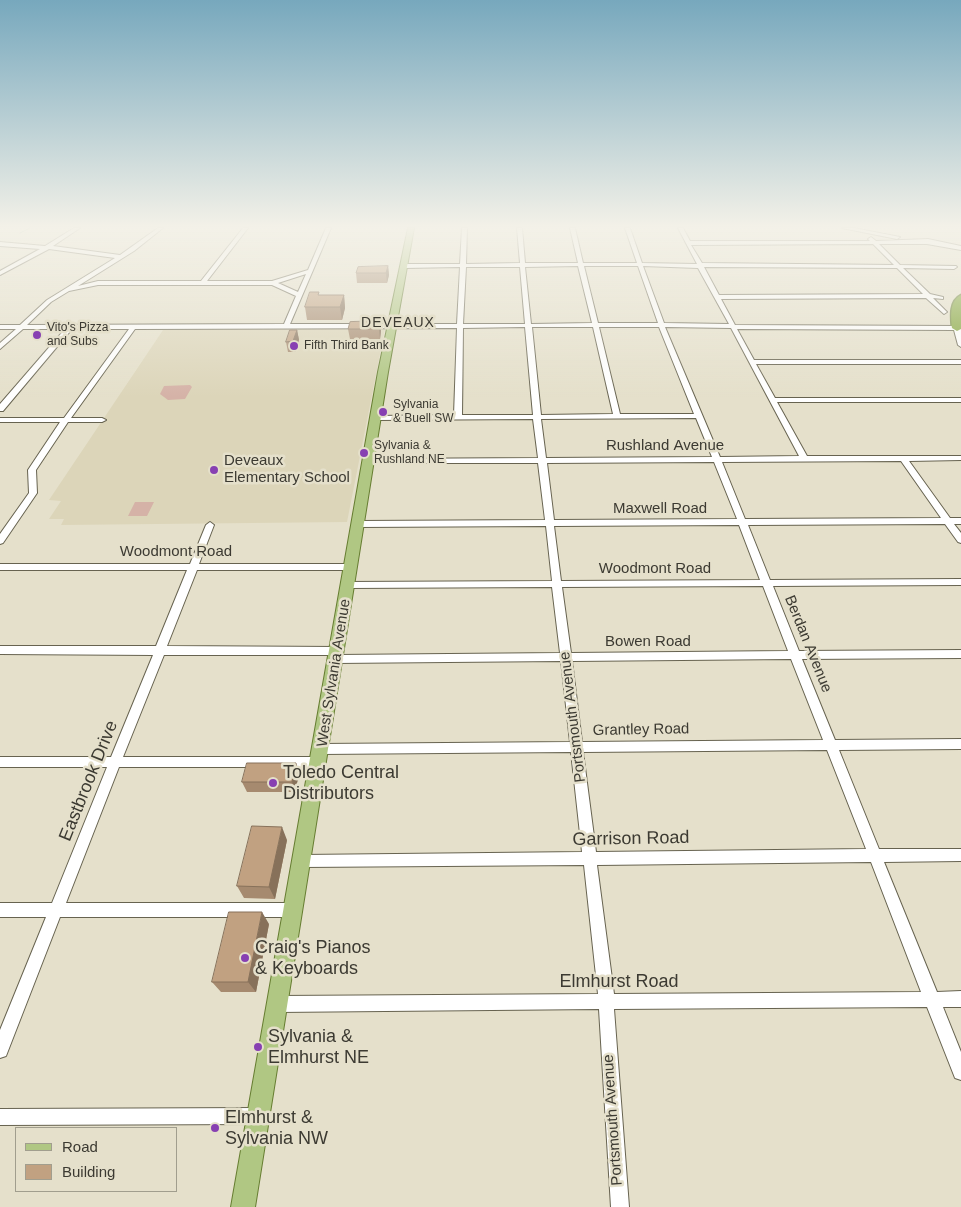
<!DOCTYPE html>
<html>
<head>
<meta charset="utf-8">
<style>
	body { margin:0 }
	#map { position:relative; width:961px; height:1207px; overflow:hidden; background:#e5e0cb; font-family:Arial,sans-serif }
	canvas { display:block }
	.legend { position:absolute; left:15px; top:1127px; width:162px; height:65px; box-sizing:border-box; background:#e5e0cb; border:1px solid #a19e8e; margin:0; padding:6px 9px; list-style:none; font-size:15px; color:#3c3a32 }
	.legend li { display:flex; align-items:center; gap:10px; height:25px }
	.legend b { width:25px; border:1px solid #a19e8e }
</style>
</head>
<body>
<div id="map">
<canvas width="961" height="1207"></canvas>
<ul class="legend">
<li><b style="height:6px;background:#b0c783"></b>Road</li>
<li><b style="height:14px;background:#c1a181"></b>Building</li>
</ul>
</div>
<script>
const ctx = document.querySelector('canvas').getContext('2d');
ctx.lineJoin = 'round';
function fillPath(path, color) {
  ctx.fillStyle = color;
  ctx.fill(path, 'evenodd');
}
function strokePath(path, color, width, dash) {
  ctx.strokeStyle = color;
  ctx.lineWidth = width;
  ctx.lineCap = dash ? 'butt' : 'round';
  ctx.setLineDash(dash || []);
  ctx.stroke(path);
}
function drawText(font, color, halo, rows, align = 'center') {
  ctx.font = font + ' Arial,sans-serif';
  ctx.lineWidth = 5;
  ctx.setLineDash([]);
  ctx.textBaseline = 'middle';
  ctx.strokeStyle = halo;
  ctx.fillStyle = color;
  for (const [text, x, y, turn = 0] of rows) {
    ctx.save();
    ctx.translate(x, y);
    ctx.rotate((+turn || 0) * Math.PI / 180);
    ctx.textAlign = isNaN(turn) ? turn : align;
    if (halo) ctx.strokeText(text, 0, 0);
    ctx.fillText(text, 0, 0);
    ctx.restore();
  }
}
fillPath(new Path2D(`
	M 385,329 L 347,522 L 61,525 L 64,519 L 49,519 L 61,501 L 49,500 L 163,330 Z`), '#dcd5b9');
fillPath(new Path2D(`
	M 190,385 L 192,387 L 185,399 L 168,400 L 160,394 L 164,386 Z
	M 135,502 L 154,502 L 147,516 L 128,516 Z`), '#d5b2a7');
strokePath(new Path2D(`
	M 20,233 L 30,228`), '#6f967c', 1);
const minor = new Path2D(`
	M 74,228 L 80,228 L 53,246 L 120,255 L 158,228 L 163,228 L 134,251 L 78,286 L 98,281 L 201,281 L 243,228 L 248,228 L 207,281 L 272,281 L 308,270 L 326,228 L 331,228 L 290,324 L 457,324 L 460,267 L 404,268 L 401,266 L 404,264 L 460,264 L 462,228 L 467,228 L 466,264 L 520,263 L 517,228 L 522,228 L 525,263 L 578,263 L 570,228 L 575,228 L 583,263 L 637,263 L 625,228 L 630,228 L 642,263 L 697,264 L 678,228 L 683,228 L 690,241 L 870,241 L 868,239 L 871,237 L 876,241 L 928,239 L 961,246 L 961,250 L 927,244 L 879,244 L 900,265 L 956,266 L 957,267 L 954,269 L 903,268 L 930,294 L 943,297 L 943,299 L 933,298 L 947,312 L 944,314 L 926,298 L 721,299 L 735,325 L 961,326 L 961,347 L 958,345 L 954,330 L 737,329 L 754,360 L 961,360 L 961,364 L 756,364 L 775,398 L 961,398 L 961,402 L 777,402 L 807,456 L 961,456 L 961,460 L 909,461 L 950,518 L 961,518 L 961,524 L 954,524 L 961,533 L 961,543 L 958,542 L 945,524 L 748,525 L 770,580 L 961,579 L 961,585 L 773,586 L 799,651 L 961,650 L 961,658 L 802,659 L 835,740 L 961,739 L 961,749 L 839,750 L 879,849 L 961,849 L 961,861 L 884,862 L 937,992 L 961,991 L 961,1007 L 943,1007 L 961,1052 L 961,1080 L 955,1078 L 927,1007 L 614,1009 L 629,1207 L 611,1207 L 599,1009 L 278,1012 L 273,1009 L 270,1004 L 273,999 L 278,996 L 598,994 L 584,865 L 302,867 L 297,866 L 295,861 L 297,856 L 302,855 L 582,852 L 571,752 L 321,754 L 317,753 L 315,749 L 317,745 L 321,744 L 570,742 L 561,661 L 336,663 L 332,662 L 331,659 L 335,655 L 164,655 L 123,757 L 319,757 L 323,758 L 325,762 L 323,766 L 319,767 L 119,767 L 66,903 L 294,903 L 299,905 L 301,910 L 299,915 L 294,917 L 60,917 L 6,1056 L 0,1058 L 0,1030 L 46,917 L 0,917 L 0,903 L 52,903 L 107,767 L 0,767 L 0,757 L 111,757 L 153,655 L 0,654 L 0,646 L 156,646 L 187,570 L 0,570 L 0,564 L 190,564 L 206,525 L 210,522 L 214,525 L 199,564 L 351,564 L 356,567 L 351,570 L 197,570 L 167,646 L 337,647 L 341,648 L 342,651 L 338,655 L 560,653 L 552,587 L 348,588 L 343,585 L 348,582 L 552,581 L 546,526 L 359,527 L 355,524 L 359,521 L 545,520 L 538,463 L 369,463 L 365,461 L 369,459 L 538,458 L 533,419 L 376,420 L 372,418 L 376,416 L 454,415 L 457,328 L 135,329 L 71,418 L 102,418 L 106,420 L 102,422 L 68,422 L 36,470 L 37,493 L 3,543 L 0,544 L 0,534 L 29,493 L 28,470 L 60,422 L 0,422 L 0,418 L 64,418 L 129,329 L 72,329 L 3,411 L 0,411 L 0,404 L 65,329 L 23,329 L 0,349 L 0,343 L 16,329 L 0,329 L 0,325 L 20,325 L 47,300 L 115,258 L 49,249 L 0,275 L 0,271 L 40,249 L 0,246 L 0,242 L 45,246 ZM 873,244 L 894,265 L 702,263 L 691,245 ZM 578,266 L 592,323 L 531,324 L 525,267 ZM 584,266 L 638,266 L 658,323 L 598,323 ZM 643,266 L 698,268 L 729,324 L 664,323 ZM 466,267 L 520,267 L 525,324 L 463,324 ZM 704,267 L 897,268 L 923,294 L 719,295 ZM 306,274 L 298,292 L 278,283 ZM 98,285 L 272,285 L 296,296 L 284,324 L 27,325 L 51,302 L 69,291 ZM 525,327 L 533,415 L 462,415 L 463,328 ZM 532,327 L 593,327 L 613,414 L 541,415 ZM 599,327 L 659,327 L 694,414 L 620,414 ZM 665,327 L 731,328 L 799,456 L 720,457 ZM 696,418 L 712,457 L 546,458 L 541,419 ZM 901,461 L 941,518 L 745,519 L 722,462 ZM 714,462 L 737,519 L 554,520 L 547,463 ZM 739,525 L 760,580 L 561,581 L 554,526 ZM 763,586 L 788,651 L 571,653 L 562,587 ZM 791,659 L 823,740 L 582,742 L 572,661 ZM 827,750 L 866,849 L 596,852 L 583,752 ZM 871,862 L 921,992 L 614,994 L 597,865 Z
	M 842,228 L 854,228 L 900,237 L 897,239 Z
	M 259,1108 L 265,1110 L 267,1116 L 265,1122 L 259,1124 L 0,1125 L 0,1109 Z`);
const major = new Path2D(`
	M 408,228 L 414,228 L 388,372 L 255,1207 L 231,1207 L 378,372 Z`);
const highway = new Path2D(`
	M 961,295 L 961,329 L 957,331 L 952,328 C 951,317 949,301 961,295 Z`);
strokePath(minor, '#676350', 2);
strokePath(major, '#667d31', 2);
strokePath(highway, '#667d31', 3);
fillPath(minor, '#fff');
fillPath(major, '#b0c783');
fillPath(highway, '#7ca131');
fillPath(new Path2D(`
	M 388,266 L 389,275 L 387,283 L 357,283 L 356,273 Z
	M 320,295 L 344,295 L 345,308 L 342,320 L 307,320 L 305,307 Z
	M 380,321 L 381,331 L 380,339 L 350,339 L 348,329 Z
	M 297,330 L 299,340 L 295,352 L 288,352 L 286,342 Z
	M 296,763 L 299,774 L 295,792 L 247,792 L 242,782 Z
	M 287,840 L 275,899 L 244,898 L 237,886 Z
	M 269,924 L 256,992 L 221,992 L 212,982 Z`), '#a68a6f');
fillPath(new Path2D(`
	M 388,266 L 389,275 L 387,283 L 386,273 Z
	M 344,295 L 345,308 L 342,320 L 340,307 Z
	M 380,321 L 381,331 L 380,339 L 379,329 Z
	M 297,330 L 299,340 L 295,352 L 293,341 Z
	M 296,763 L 299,774 L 295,792 L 292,782 Z
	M 282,827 L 287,840 L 275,899 L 269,887 Z
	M 262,912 L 269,924 L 256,992 L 248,982 Z`), '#87715a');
const building = new Path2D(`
	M 388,266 L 386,273 L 356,273 L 358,267 Z
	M 310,292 L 319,292 L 318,295 L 344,295 L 340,307 L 305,307 Z
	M 380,321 L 379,329 L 348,329 L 350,322 Z
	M 290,330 L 297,330 L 293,341 L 286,342 Z
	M 247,763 L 296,763 L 292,782 L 242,782 Z
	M 252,826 L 282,827 L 269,887 L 237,886 Z
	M 229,912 L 262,912 L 248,982 L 212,982 Z`);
fillPath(building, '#c1a181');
strokePath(building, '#87715a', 1);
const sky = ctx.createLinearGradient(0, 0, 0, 397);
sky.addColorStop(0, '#77a8bd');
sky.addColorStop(0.57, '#f3f1e8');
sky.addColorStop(1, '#f3f1e800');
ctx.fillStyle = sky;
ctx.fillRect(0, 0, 961, 397);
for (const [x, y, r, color] of [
	[37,335,5,"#8740b2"],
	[294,346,5,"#8740b2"],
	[383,412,5,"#8740b2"],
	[364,453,5,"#8740b2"],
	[214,470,5,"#8740b2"],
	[273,783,5,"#8740b2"],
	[245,958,5,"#8740b2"],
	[258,1047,5,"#8740b2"],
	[215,1128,5,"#8740b2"]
]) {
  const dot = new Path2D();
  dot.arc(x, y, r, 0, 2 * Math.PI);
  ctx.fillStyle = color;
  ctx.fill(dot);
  strokePath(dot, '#e5e0cb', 2);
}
drawText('12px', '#3c3a32', '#e5e0cb', [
	["Vito's Pizza",47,328],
	["and Subs",47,342],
	["Fifth Third Bank",304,346],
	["Sylvania",393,405],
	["& Buell SW",393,419],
	["Sylvania &",374,446],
	["Rushland NE",374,460]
], 'left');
ctx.letterSpacing = '1px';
drawText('14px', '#3c3a32', '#e5e0cb', [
	["DEVEAUX",398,323]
]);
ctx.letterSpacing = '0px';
drawText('15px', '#3c3a32', '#e5e0cb', [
	["Rushland Avenue",665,446],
	["Maxwell Road",660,509],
	["Woodmont Road",176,552],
	["Woodmont Road",655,569],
	["Bowen Road",648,642],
	["Berdan Avenue",808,644,68],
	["West Sylvania Avenue",334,673,-81],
	["Portsmouth Avenue",573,717,-97],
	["Grantley Road",641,730,-1],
	["Portsmouth Avenue",613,1120,-94]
]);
drawText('15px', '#3c3a32', '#e5e0cb', [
	["Deveaux",224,461],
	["Elementary School",224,478]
], 'left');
drawText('18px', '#3c3a32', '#e5e0cb', [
	["Toledo Central",283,773],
	["Distributors",283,794],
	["Craig's Pianos",255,948],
	["& Keyboards",255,969],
	["Sylvania &",268,1037],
	["Elmhurst NE",268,1058],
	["Elmhurst &",225,1118],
	["Sylvania NW",225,1139]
], 'left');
drawText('18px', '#3c3a32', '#e5e0cb', [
	["Eastbrook Drive",89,781,-68],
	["Garrison Road",631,839,-1],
	["Elmhurst Road",619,982]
]);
</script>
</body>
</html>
